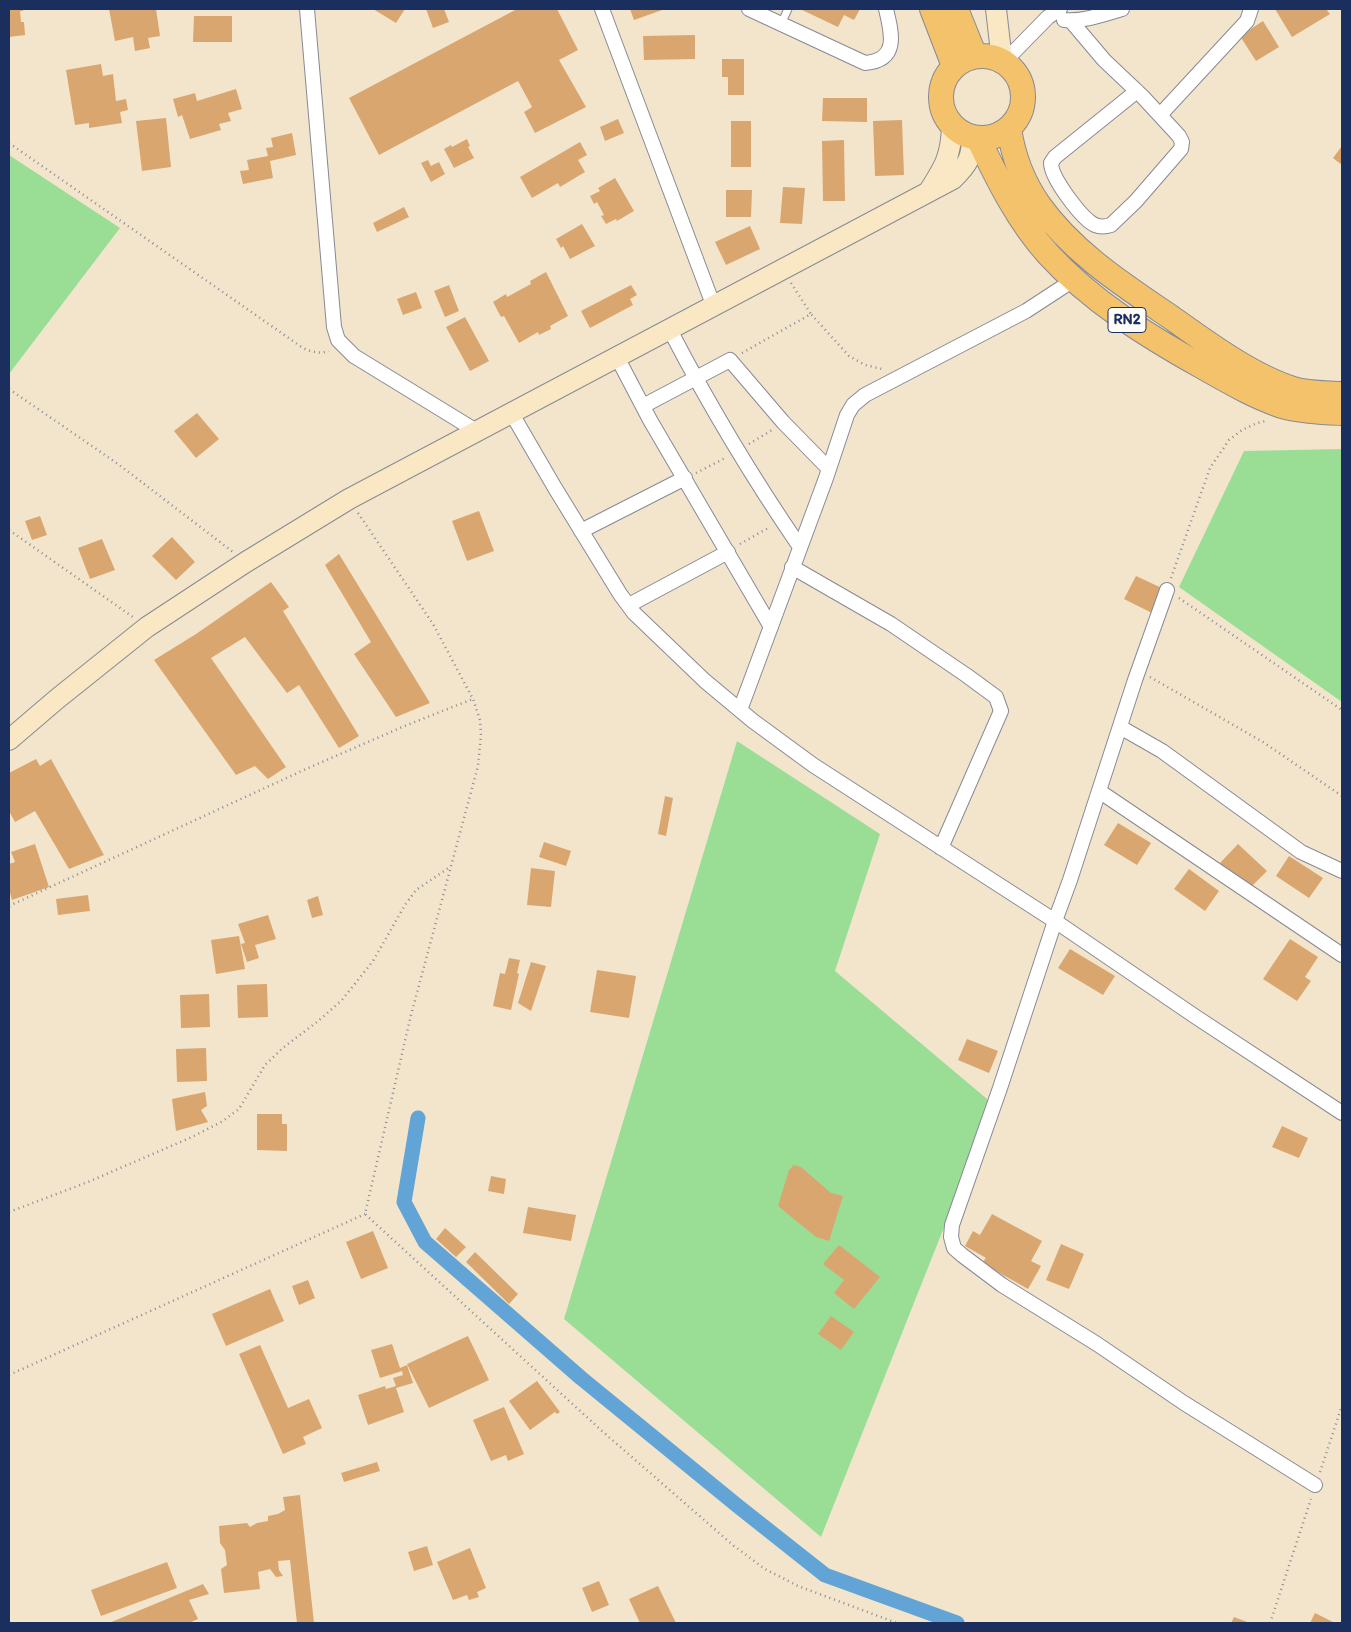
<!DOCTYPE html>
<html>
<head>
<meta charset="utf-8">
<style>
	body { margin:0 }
	#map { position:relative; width:1351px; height:1632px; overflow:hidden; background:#f3e5cc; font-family:Itim,sans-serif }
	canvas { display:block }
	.frame { position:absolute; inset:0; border:10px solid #1b2f5e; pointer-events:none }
</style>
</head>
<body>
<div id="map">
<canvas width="1351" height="1632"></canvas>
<div class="frame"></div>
</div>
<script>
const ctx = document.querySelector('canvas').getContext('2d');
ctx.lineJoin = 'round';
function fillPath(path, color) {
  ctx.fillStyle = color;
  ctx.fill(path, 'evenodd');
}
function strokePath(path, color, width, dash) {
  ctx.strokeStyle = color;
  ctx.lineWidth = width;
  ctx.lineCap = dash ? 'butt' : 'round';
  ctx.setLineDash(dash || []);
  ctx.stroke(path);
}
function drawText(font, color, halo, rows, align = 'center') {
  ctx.font = font + ' Itim,sans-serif';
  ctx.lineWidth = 5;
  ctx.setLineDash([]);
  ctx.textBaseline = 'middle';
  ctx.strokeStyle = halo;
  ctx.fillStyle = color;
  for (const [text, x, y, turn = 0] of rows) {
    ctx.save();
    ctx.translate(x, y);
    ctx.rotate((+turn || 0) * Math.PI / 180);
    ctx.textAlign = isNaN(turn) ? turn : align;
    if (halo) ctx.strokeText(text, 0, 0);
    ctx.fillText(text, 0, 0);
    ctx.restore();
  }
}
fillPath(new Path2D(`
	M 9,155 L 120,228 L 9,374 Z
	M 1342,449 L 1342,702 L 1179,587 L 1244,451 Z
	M 737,741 L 880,834 L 835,971 L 993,1104 L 821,1537 L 564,1319 Z`), '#9ade96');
strokePath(new Path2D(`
	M 418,1118 L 404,1202 L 425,1242 L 581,1378 L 739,1507 L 825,1575 L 957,1623`), '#61a4d5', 15);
fillPath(new Path2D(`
	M 9,9 L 23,9 L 23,11 L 20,11 L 21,22 L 24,22 L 25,35 L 9,37 Z
	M 109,9 L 156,9 L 160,36 L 148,38 L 150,48 L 135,51 L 133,37 L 115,41 Z
	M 373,9 L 405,9 L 396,23 Z
	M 426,9 L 444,9 L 449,22 L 433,28 Z
	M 517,9 L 557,9 L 578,50 L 559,60 L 586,107 L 535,133 L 524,112 L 532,107 L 518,81 L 379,155 L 349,98 Z
	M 630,9 L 665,9 L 634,20 Z
	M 800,9 L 860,9 L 854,20 L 844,15 L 838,27 Z
	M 1275,9 L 1326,9 L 1330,14 L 1292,37 Z
	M 194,16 L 232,16 L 232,42 L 193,42 Z
	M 1263,21 L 1279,47 L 1256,61 L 1240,36 Z
	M 695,35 L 695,59 L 644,60 L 643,36 Z
	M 722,59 L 744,59 L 744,95 L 728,95 L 728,77 L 722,77 Z
	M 101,64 L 103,76 L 113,74 L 116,101 L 126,99 L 128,110 L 120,112 L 122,123 L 89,128 L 89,123 L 75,125 L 66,70 Z
	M 236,89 L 242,109 L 228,113 L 231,121 L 219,124 L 221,130 L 190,139 L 182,115 L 178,117 L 173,99 L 195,93 L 197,101 Z
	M 823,98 L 867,98 L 867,122 L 822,121 Z
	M 166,118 L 171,167 L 142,171 L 136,121 Z
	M 618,119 L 624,133 L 605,141 L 600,127 Z
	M 902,120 L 904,175 L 875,176 L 873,121 Z
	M 731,121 L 751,121 L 751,167 L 731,167 Z
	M 292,133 L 296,155 L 270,161 L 273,178 L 243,184 L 240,171 L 249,170 L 247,160 L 268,156 L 266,148 L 273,147 L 271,138 Z
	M 467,139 L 470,146 L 468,147 L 474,158 L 454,168 L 444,149 L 451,145 L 452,147 Z
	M 844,140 L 845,201 L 823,201 L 822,141 Z
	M 580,142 L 587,155 L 578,160 L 585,172 L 560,187 L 558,183 L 532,198 L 520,177 Z
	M 1342,146 L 1342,165 L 1333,158 Z
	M 428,160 L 431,166 L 439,162 L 445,174 L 431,182 L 421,163 Z
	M 615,178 L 634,211 L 617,221 L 616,219 L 606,224 L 601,216 L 604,215 L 597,202 L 594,204 L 590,196 L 600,191 L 598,188 Z
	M 783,187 L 805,188 L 802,224 L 780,223 Z
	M 726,190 L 752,190 L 751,217 L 726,217 Z
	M 404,207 L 409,217 L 377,232 L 373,223 Z
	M 582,224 L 595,246 L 570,259 L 563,246 L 561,248 L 556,239 Z
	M 750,226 L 760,249 L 726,265 L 715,242 Z
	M 546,272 L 568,316 L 550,326 L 551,329 L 539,335 L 538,332 L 519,343 L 504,316 L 501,317 L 493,302 L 506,294 L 507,297 L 531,284 L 530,281 Z
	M 449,285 L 459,311 L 445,317 L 434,291 Z
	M 631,285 L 637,295 L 630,299 L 633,305 L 590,328 L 581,311 Z
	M 416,292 L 422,308 L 403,315 L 397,299 Z
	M 465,317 L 489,361 L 470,371 L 446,327 Z
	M 197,413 L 219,439 L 196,458 L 174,431 Z
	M 479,511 L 494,551 L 467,561 L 452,521 Z
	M 40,516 L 47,535 L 32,540 L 25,521 Z
	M 172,537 L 195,562 L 176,580 L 152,556 Z
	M 102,539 L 115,570 L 90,579 L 78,548 Z
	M 339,554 L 430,703 L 396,717 L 354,654 L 371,642 L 325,565 Z
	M 1136,576 L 1164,589 L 1152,613 L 1124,599 Z
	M 271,582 L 289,607 L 283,611 L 359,736 L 339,748 L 299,685 L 287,693 L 245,637 L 211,658 L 286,767 L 268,779 L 255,766 L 236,775 L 154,660 L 196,634 Z
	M 36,759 L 40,766 L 51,759 L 104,855 L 69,869 L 35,811 L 15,822 L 9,811 L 9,773 Z
	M 665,796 L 673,798 L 666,836 L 658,834 Z
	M 1118,823 L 1151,843 L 1137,865 L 1104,845 Z
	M 544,842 L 571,851 L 566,866 L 539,857 Z
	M 35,844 L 49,887 L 12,900 L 9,889 L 9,864 L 15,862 L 11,852 Z
	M 1238,844 L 1267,871 L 1248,890 L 1220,863 Z
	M 1289,856 L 1323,878 L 1309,898 L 1276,876 Z
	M 531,868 L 555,871 L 551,907 L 527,905 Z
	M 1189,869 L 1219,891 L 1205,911 L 1174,889 Z
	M 88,895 L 90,911 L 58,915 L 56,899 Z
	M 318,896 L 323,915 L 312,918 L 307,900 Z
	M 268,915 L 276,939 L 255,945 L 259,958 L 247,962 L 241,944 L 245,943 L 238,924 Z
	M 239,936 L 245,969 L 216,974 L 211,940 Z
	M 1290,939 L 1318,957 L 1305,977 L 1311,981 L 1297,1001 L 1263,979 Z
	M 1070,949 L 1115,976 L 1103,995 L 1058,968 Z
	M 509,958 L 520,960 L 517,973 L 519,974 L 511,1010 L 493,1006 L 500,973 L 505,974 Z
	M 531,962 L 546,966 L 531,1011 L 518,1003 Z
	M 597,970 L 636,976 L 629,1018 L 590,1012 Z
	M 267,984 L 268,1017 L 238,1018 L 237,985 Z
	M 209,994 L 210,1027 L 181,1028 L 180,995 Z
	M 967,1039 L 998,1051 L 989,1073 L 958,1060 Z
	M 206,1048 L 207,1081 L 177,1082 L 176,1049 Z
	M 205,1092 L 207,1106 L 201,1110 L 208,1122 L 176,1131 L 172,1099 Z
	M 257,1114 L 282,1114 L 282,1124 L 287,1124 L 287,1151 L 257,1150 Z
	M 1282,1126 L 1308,1138 L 1299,1158 L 1272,1147 Z
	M 794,1165 L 801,1167 L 831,1193 L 843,1196 L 829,1241 L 816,1237 L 778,1206 L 789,1170 Z
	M 491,1176 L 506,1179 L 504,1194 L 488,1191 Z
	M 528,1207 L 576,1215 L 571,1241 L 523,1233 Z
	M 992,1214 L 1042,1241 L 1031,1261 L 1041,1266 L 1028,1289 L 982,1263 L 986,1258 L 965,1246 L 973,1231 L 980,1235 Z
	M 445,1228 L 466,1247 L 456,1257 L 436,1239 Z
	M 373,1231 L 388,1268 L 361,1279 L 346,1242 Z
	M 1061,1244 L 1084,1254 L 1069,1289 L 1046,1280 Z
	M 839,1245 L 880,1277 L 854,1309 L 834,1293 L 844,1280 L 823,1264 Z
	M 475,1252 L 518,1294 L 509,1304 L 466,1262 Z
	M 308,1280 L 315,1298 L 299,1305 L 292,1286 Z
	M 270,1289 L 284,1321 L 226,1346 L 212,1314 Z
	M 831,1316 L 854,1332 L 841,1350 L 818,1334 Z
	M 468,1336 L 489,1380 L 429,1408 L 407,1364 Z
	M 392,1344 L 400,1368 L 407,1365 L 413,1383 L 396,1388 L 404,1412 L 368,1425 L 358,1395 L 385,1386 L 386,1389 L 396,1386 L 393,1378 L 403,1375 L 402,1371 L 380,1378 L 371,1350 Z
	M 260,1345 L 288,1408 L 309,1399 L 322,1428 L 303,1437 L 306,1444 L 283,1454 L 239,1354 Z
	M 537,1381 L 560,1412 L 557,1414 L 555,1412 L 530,1430 L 509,1401 Z
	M 504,1407 L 524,1454 L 508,1461 L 506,1455 L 491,1461 L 473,1420 Z
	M 377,1462 L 380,1471 L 344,1482 L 341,1473 Z
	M 300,1495 L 314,1623 L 297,1623 L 290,1560 L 278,1561 L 279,1570 L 283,1576 L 276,1577 L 270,1569 L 258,1572 L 260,1589 L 224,1593 L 221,1569 L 227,1565 L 225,1550 L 220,1543 L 219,1526 L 247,1523 L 250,1527 L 257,1523 L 268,1521 L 268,1516 L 278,1514 L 285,1510 L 283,1497 Z
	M 427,1546 L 433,1565 L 414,1571 L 408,1552 Z
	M 470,1548 L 486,1588 L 477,1592 L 479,1597 L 469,1600 L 467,1595 L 453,1600 L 437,1562 Z
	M 167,1562 L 177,1588 L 101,1616 L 91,1590 Z
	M 599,1581 L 609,1605 L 592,1612 L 582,1588 Z
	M 203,1584 L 209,1594 L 189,1600 L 198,1619 L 189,1623 L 109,1623 Z
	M 658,1586 L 676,1623 L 640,1623 L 629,1599 Z
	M 1315,1613 L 1335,1623 L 1310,1623 Z
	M 1234,1617 L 1250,1623 L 1231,1623 Z`), '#daa66f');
const service = new Path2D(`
	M 781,24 L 788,9`);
const minor = new Path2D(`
	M 307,9 L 334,327 L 338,340 L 354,356 L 478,432
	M 602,9 L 714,307
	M 749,9 L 865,63 C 899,60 892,34 886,9
	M 1064,20 C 1083,22 1104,14 1122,9
	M 1071,21 L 1104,60 L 1142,96 L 1179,136 L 1182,142 L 1181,149 L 1136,201 L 1111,225 C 1105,227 1100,227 1095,225 C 1082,219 1051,178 1051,163 L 1055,157 L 1137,91
	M 1004,62 L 1048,17 L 1060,9
	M 1160,115 L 1247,21 L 1251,9
	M 670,330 C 709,405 752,477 800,547
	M 617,357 L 650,420 L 771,627
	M 643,406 L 730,360 L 783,422 L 829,469
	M 512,414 L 555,488 L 620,594 L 634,613 L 705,681 L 753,721 L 813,765 L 1055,921 L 1196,1017 L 1342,1113
	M 581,531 L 685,478
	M 792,567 L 891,624 L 966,675 L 996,697 L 1001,711 L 941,848
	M 1167,590 L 1135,680 L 1070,880 L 1055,921 L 1000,1088 L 952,1225 L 951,1237 L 954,1248 L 962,1255 L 1002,1285 L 1097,1344 L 1184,1403 L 1315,1485
	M 629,605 L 728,552
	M 740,710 L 826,478 L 847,415 L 853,405 L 865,395 L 1026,311 L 1075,279
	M 1120,727 L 1162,751 L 1301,852 L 1342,871
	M 1099,791 L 1342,955`);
const secondary = new Path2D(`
	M 996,9 L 1002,61
	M 929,191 C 945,166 951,156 952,126
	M 9,740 L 57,699 L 147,627 L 246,562 L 349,499 L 953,179 C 968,164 972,158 972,137`);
const trunk = new Path2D(`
	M 932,9 L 954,66
	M 956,9 L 975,56
	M941 97a41 41 0 1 1 82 0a41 41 0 1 1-82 0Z
	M 1009,128 C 1013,156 1023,182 1039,205 C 1073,253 1125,286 1172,318 C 1207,343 1252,376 1293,389 C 1308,394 1327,393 1342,394
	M 978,138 C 997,178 1018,221 1048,254 C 1091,301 1146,335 1201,366 C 1226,380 1251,395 1279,405 C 1298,411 1322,412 1342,413`);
strokePath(service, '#878a95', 9);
strokePath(minor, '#878a95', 16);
strokePath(secondary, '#878a95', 22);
strokePath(trunk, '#878a95', 26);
strokePath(new Path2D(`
	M 9,143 L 303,348 C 312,352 319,354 329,351
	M 791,283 L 811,314
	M 742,353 L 811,314 L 849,356 L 865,365 L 882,369
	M 9,389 L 118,464 L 233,552
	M 749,444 L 772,430
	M 696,473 L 727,457
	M 358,513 L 433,624 L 473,699 L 480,720 L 481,735 L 478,766 L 411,1015 L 365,1214 L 602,1431 L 734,1546 L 765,1569 L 798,1586 L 897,1623
	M 9,530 L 133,617
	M 740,544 L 770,527
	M 1171,578 L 1210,468 L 1229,440 L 1242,430 L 1257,423 L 1266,421
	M 1179,598 L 1342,710
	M 1150,677 L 1263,742 L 1342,796
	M 9,906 L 306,769 L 407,725 L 473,699
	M 9,1212 L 88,1182 L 192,1137 L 223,1121 L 239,1109 L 265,1065 L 284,1047 L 317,1022 L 342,1000 L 373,961 L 405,905 L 416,890 L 450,867
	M 9,1375 L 365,1214
	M 1320,1472 L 1342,1405
	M 1270,1623 L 1311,1499`), '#878a95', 2.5, [1, 4]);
strokePath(service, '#fff', 7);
strokePath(minor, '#fff', 14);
strokePath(secondary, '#fae7c3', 20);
strokePath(trunk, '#f3c26a', 24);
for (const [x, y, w] of [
	[1127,320,38]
]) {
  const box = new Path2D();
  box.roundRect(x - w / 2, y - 12.5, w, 25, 4);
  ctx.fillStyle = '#fdfcf7';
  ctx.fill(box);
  strokePath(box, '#1b2f5e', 1);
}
drawText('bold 15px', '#1b2f5e', null, [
	["RN2",1127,320]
]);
</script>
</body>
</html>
